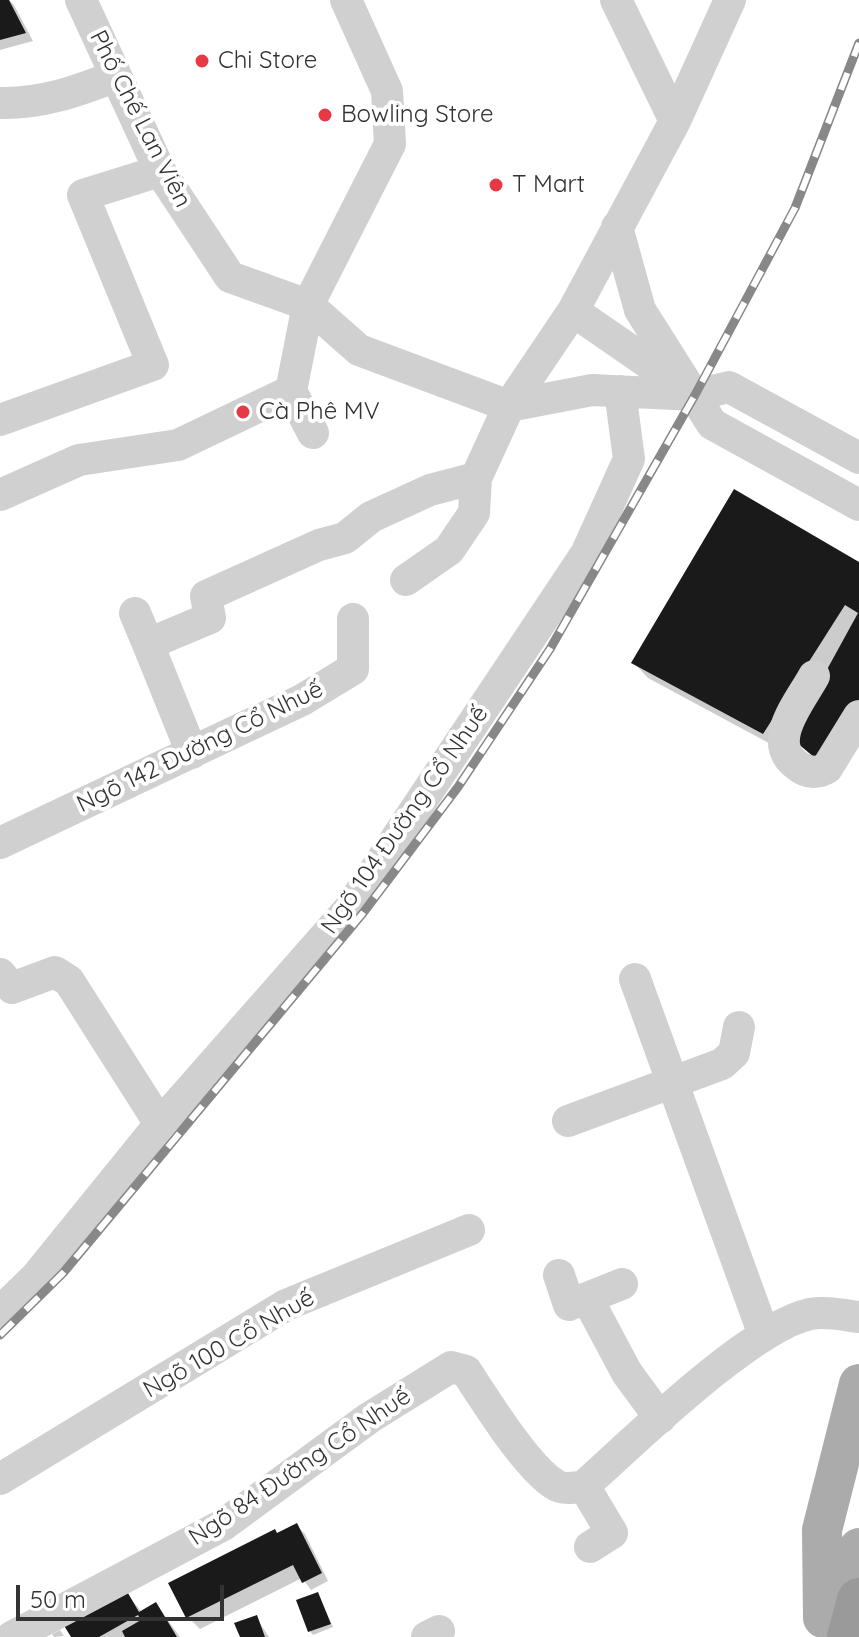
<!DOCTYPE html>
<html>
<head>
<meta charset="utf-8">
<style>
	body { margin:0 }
	#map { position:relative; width:859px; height:1637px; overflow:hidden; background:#fff; font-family:Quicksand,sans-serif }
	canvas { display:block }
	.scale { position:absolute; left:16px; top:1585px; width:208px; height:36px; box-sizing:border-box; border:4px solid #333; border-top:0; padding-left:10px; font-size:24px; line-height:28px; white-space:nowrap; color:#333; -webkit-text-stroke:6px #fff; paint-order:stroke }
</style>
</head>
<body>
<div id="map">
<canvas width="859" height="1637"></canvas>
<div class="scale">50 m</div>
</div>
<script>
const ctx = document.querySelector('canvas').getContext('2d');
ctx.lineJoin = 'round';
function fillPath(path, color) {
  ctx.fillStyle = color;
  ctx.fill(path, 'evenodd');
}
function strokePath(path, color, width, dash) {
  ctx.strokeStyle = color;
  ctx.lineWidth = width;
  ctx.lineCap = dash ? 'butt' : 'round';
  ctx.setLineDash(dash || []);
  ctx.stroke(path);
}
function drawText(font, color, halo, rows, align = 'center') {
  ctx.font = font + ' Quicksand,sans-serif';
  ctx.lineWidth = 8;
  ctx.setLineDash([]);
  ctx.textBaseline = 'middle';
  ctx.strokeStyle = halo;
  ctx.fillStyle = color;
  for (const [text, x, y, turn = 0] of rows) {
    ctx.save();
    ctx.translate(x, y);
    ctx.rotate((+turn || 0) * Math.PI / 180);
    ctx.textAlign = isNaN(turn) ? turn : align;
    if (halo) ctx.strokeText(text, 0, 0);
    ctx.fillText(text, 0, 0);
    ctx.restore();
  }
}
fillPath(new Path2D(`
	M 0,0 L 9,0 L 14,5 L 33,41 L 0,50 Z
	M 859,564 L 859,741 L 837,776 L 792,736 L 778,748 L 648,678 L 633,662 Z
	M 297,1526 L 305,1534 L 328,1581 L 311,1590 L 302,1578 L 200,1629 L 188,1617 L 278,1535 Z
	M 124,1591 L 142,1612 L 156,1604 L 180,1637 L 73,1637 Z
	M 318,1594 L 333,1627 L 313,1635 L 310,1631 Z
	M 256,1617 L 269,1637 L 242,1637 Z
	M 60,1630 L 64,1636 L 54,1637 L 52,1634 Z`), '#0003');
fillPath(new Path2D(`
	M 0,0 L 9,0 L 26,33 L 0,40 Z
	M 734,489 L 859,562 L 859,701 L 821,763 L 790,737 L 858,613 L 845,605 L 763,734 L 631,663 Z
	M 297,1523 L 322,1573 L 302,1583 L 293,1565 L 186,1618 L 168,1583 L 275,1529 L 277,1533 Z
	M 125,1588 L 139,1612 L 156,1602 L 177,1637 L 125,1637 L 122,1631 L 141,1620 L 138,1615 L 99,1637 L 71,1637 L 63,1624 Z
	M 318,1592 L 331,1624 L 308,1632 L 296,1600 Z
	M 257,1615 L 265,1637 L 240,1637 L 234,1623 Z`), '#1a1a1a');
strokePath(new Path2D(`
	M 81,0 L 160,171 L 230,277 L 308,305 L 359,350 L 509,406 L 573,311 L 695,395
	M 0,103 C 41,104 78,91 116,76
	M 675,121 L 730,0
	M 617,227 L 640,310 L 712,424 L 859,505
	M 573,311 L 675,121 L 616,0
	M 0,420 L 153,365 L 83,195 L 160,171
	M 313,433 L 291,391 L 308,305 L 390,144 L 387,91 L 346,0
	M 0,495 L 79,460 L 178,445 L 291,391
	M 406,580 L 449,550 L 474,513 L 476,478 L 509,406 L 592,390 L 695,395 L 729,387 L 859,458
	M 135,613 L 148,644
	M 814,676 C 800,702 764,743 798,766 C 807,773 817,774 827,768 L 859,716
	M 192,753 L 148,644 L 210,618 L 206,596 L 319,545 L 345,538 L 371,517 L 430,490 L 476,478
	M 0,843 L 302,700 L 353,669 L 353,619
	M 0,974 L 12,988 L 55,972 L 69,981 L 160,1124
	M 635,979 L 764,1335
	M 568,1121 L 722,1064 L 734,1053 L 739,1027
	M 559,1275 L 569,1305 L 622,1284
	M 587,1298 L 627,1373 L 660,1418
	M 0,1312 L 36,1277 L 160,1124 L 350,908 L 586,554 L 629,459 L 620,391
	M 0,1479 L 286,1305 L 469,1230
	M 584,1486 L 612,1533 L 590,1547
	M 12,1637 L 223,1525 L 369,1418 L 451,1367 L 466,1371 C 486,1401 525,1465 554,1484 C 562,1490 574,1488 584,1486 C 632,1443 750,1327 810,1314 C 825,1311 843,1315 859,1317
	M 427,1637 L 439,1631`), '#d0d0d0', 32);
strokePath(new Path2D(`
	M 826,1612 L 859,1548
	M 823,1618 L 822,1530 L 859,1384`), '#ababab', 40);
strokePath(new Path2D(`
	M 849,1637 L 859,1600`), '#9a9a9a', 44);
const rail = new Path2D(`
	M 0,1335 L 63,1273 L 363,913 L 458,787 L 550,649 L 695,395 L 795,208 L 859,43`);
strokePath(rail, '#888', 9);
strokePath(rail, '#fff', 6, [18]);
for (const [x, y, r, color] of [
	[202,61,8,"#e63946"],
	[325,115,8,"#e63946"],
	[496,185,8,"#e63946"],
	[243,412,8,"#e63946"]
]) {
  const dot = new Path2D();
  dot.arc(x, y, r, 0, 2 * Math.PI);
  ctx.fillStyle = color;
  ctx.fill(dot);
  strokePath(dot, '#fff', 3);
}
drawText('24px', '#333', '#fff', [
	["Chi Store",218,61],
	["Bowling Store",341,115],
	["T Mart",512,185],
	["Cà Phê MV",259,412]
], 'left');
drawText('24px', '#333', '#fff', [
	["Phố Chế Lan Viên",140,119,63],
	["Ngõ 142 Đường Cổ Nhuế",200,747,-26],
	["Ngõ 104 Đường Cổ Nhuế",405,820,-55],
	["Ngõ 100 Cổ Nhuế",229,1344,-30],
	["Ngõ 84 Đường Cổ Nhuế",300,1467,-34]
]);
</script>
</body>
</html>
